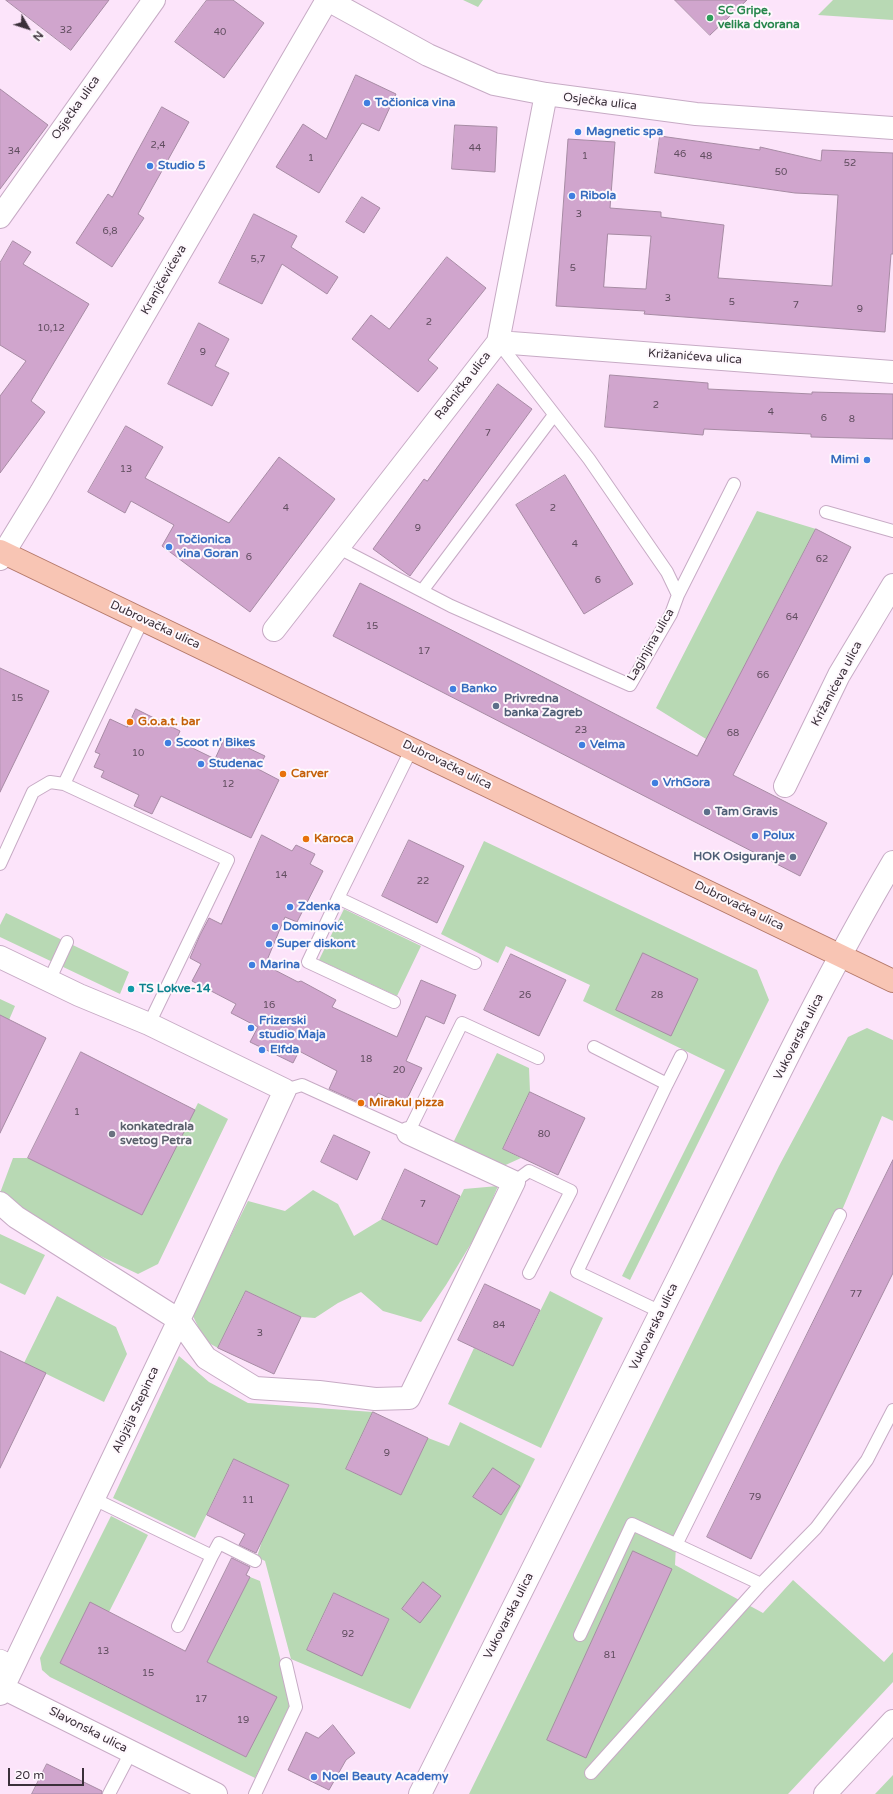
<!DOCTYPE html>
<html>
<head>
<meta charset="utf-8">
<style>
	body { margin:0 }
	#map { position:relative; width:893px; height:1794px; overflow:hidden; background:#fce4fa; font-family:"Varela Round",sans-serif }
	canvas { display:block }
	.north { position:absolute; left:8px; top:8px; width:40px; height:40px; -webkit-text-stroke:3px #fef8fd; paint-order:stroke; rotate:129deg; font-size:11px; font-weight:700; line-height:16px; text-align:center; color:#3b303a }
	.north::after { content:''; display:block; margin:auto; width:14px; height:18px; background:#3b303a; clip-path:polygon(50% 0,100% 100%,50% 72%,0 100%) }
	.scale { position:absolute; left:8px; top:1768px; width:76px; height:18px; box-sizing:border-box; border:2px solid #3b303a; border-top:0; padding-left:5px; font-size:12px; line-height:14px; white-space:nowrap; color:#3b303a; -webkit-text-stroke:3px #fef8fd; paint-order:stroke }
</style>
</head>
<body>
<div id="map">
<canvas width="893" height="1794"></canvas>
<div class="north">N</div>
<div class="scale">20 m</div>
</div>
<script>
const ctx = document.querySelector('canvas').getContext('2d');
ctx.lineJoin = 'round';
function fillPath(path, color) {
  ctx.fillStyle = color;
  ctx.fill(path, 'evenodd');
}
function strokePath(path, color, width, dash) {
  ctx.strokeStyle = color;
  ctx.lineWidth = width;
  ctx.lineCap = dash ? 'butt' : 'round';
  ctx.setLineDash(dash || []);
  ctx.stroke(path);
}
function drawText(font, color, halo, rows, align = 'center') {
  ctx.font = font + ' "Varela Round",sans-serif';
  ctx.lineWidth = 4;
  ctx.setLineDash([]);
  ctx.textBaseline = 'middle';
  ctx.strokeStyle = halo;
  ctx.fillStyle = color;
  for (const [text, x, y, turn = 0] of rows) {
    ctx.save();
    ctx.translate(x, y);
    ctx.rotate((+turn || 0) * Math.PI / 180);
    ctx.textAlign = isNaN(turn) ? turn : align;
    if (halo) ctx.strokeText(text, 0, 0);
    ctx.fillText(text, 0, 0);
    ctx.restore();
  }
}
fillPath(new Path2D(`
	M 463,0 L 483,0 L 478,7 Z
	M 833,0 L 893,0 L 893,20 L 818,15 Z
	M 757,511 L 816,529 L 706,739 L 656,708 Z
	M 484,841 L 757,970 L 769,1000 L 630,1280 L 622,1276 L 725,1070 L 583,1001 L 590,985 L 506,946 L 498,963 L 441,934 Z
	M 344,909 L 421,946 L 397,996 L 319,960 Z
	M 6,913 L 129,972 L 120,994 L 0,937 L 0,925 Z
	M 0,999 L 15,1006 L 9,1020 L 0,1015 Z
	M 867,1028 L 893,1040 L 893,1121 L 882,1116 L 840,1215 L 676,1545 L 675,1565 L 763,1613 L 793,1580 L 884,1662 L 893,1652 L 893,1682 L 788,1794 L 469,1794 L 779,1166 L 848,1037 Z
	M 497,1053 L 529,1068 L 530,1092 L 503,1149 L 521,1158 L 499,1168 L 453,1143 Z
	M 198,1103 L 228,1119 L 158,1264 L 138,1274 L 73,1243 L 0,1193 L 13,1158 L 28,1158 L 142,1215 Z
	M 498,1186 L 481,1227 L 446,1285 L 421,1322 L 383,1311 L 361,1292 L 338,1303 L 315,1318 L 301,1317 L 246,1291 L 218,1348 L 205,1341 L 192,1314 L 248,1201 L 285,1211 L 313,1190 L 338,1204 L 354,1236 L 382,1219 L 437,1245 L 464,1189 Z
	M 0,1234 L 45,1255 L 25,1295 L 0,1283 Z
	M 550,1291 L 603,1318 L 541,1448 L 448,1404 L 474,1348 L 513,1366 Z
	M 57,1296 L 116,1327 L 127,1354 L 104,1402 L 24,1363 Z
	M 179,1356 L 209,1382 L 248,1403 L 373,1412 L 346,1469 L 401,1495 L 428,1438 L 449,1446 L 460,1422 L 535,1459 L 410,1709 L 291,1659 L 265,1561 L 257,1557 L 262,1541 L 288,1485 L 234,1459 L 195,1538 L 113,1498 ZM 334,1593 L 389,1619 L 362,1675 L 307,1649 Z
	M 111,1516 L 148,1535 L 109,1612 L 90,1603 L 60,1663 L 246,1757 L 276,1697 L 207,1662 L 250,1577 L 260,1581 L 292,1704 L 255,1778 L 50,1677 L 42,1670 L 40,1658 Z
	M 893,1775 L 893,1794 L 875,1794 Z`), '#b8d9b4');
const building = new Path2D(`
	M 6,0 L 109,0 L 71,50 Z
	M 207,0 L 233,0 L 264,23 L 224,78 L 175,42 Z
	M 675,0 L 747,0 L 710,35 Z
	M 356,75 L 396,94 L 379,131 L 362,123 L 319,193 L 276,167 L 303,124 L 326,139 Z
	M 0,89 L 48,125 L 0,189 Z
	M 162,107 L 189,122 L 138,214 L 144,218 L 112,267 L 76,243 L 108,194 L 112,197 Z
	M 455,125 L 497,127 L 495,172 L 452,169 Z
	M 660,136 L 760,150 L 760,147 L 821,161 L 822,150 L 893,153 L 893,254 L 891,254 L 885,332 L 644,314 L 645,311 L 556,306 L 568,139 L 615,142 L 610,208 L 661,212 L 661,217 L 724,225 L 718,278 L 832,286 L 838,195 L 795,193 L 655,173 ZM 608,234 L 651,236 L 646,289 L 604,287 Z
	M 362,197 L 380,208 L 364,233 L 346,222 Z
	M 254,214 L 297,236 L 291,247 L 338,277 L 327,294 L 282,264 L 262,304 L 219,283 Z
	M 13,241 L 31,252 L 23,264 L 89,304 L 31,401 L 45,412 L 0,473 L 0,396 L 26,361 L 0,345 L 0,263 Z
	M 447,257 L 486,288 L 428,360 L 438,368 L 418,392 L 352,339 L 371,315 L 389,329 Z
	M 199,323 L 229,339 L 215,366 L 229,373 L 212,406 L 168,384 Z
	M 610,375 L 708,383 L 708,389 L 812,394 L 812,392 L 893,394 L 893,439 L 811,437 L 811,434 L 704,429 L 703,435 L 605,427 Z
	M 498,384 L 532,409 L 410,576 L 373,549 L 424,479 L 427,481 Z
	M 126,426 L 163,447 L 145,478 L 229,523 L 279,457 L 335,499 L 250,612 L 162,546 L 174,525 L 131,501 L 125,513 L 88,492 Z
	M 565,475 L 633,584 L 584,614 L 516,505 Z
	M 816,529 L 851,547 L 733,775 L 827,823 L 800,876 L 333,636 L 360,583 L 697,756 Z
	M 0,668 L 49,691 L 0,792 Z
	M 136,709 L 180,731 L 176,740 L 215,759 L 225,737 L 265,756 L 258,769 L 279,780 L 251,838 L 161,796 L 152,814 L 134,806 L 139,795 L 101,777 L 104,771 L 94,767 L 100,754 L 95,752 L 110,719 L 127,727 Z
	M 262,835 L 292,851 L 296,845 L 315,854 L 310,864 L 323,871 L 297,922 L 285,917 L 265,965 L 298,982 L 301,981 L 336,1000 L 332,1007 L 397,1037 L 421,980 L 456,995 L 444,1024 L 426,1016 L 406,1061 L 422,1068 L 404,1105 L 378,1093 L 371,1108 L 329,1089 L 337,1071 L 299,1051 L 293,1063 L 250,1042 L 258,1027 L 231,1013 L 236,1004 L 192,981 L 201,964 L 190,958 L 200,935 L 209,918 L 221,924 Z
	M 409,840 L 464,866 L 437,923 L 382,896 Z
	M 643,953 L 698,979 L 671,1036 L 616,1010 Z
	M 511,954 L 566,980 L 539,1036 L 484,1010 Z
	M 0,1015 L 46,1038 L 0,1133 Z
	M 81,1052 L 195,1110 L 142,1215 L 28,1158 Z
	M 530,1092 L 585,1118 L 558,1175 L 503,1149 Z
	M 334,1135 L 370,1152 L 357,1180 L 321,1162 Z
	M 893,1160 L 893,1273 L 751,1559 L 707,1537 Z
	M 405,1169 L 460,1196 L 437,1245 L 382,1219 Z
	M 485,1284 L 540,1310 L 513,1366 L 458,1340 Z
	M 246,1291 L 301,1317 L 274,1374 L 218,1348 Z
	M 0,1351 L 46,1373 L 0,1468 Z
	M 373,1412 L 428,1438 L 401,1495 L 346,1469 Z
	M 234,1459 L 289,1485 L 256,1553 L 239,1545 L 245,1534 L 207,1515 Z
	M 493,1468 L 520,1486 L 501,1515 L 473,1497 Z
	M 633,1551 L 672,1569 L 586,1758 L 547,1740 Z
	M 232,1558 L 250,1567 L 246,1575 L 250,1577 L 207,1662 L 277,1697 L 246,1757 L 60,1663 L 90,1602 L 185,1651 Z
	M 423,1582 L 441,1596 L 420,1623 L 402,1609 Z
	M 334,1593 L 389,1619 L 362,1676 L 307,1650 Z
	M 333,1725 L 355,1753 L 346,1760 L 329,1790 L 288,1770 L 306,1732 L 318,1738 Z
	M 47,1764 L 102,1791 L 102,1794 L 32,1794 Z`);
fillPath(building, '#d0a5cd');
strokePath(building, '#a78ba4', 1);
const service = new Path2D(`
	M 826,512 L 893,531
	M 337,547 L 451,606 L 630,685 L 671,614 L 678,595 L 667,572 L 589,459 L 498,342
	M 422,591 L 554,415
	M 678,595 L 734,484
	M 412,748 L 338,898 L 475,963
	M 64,784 L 143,619
	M 0,864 L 33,792 L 50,782 L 64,784 L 228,860 L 149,1024
	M 338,898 L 308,962 L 394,1002
	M 49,981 L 67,942
	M 594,1047 L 667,1084 L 577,1272 L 661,1312
	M 667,1084 L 681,1056
	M 285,1090 L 302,1085 L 408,1133 L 462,1023 L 538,1058
	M 514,1182 L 529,1171 L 571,1191 L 529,1273
	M 94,1499 L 212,1556 L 178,1626
	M 676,1545 L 840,1215
	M 212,1556 L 219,1543 L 255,1561
	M 580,1635 L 632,1524 L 761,1584
	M 591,1773 L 761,1584 L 816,1528 L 867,1460 L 893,1410
	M 109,1794 L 131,1752
	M 255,1794 L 296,1707 L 286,1664`);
const pedestrian = new Path2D(`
	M 0,1659 L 14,1666`);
const minor = new Path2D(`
	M 328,0 L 428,55 L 494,84 L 546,94 L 696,114 L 893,128
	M 0,217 L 154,0
	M 498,342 L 893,372
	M 0,559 L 41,492 L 327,0
	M 274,630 L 498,342 L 546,94
	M 785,786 L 839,675 L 893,585
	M 0,957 L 79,995 L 149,1024 L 285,1090 L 179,1320 L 206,1358 L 255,1388 L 319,1392 L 375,1399 L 409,1398 L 514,1182 L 408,1133
	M 0,1203 L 16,1217 L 179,1320 L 0,1694
	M 3,1688 L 216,1794
	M 825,1794 L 893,1721`);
const tertiary = new Path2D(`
	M 420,1794 C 508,1619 596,1444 683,1268 C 751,1131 816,993 893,862`);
const primary = new Path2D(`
	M 0,551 L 893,981`);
strokePath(service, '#c7abc5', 14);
strokePath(pedestrian, '#c7abc5', 20);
strokePath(minor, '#c7abc5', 24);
strokePath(tertiary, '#c7abc5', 24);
strokePath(primary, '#b37869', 24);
strokePath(service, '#fff', 12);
strokePath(pedestrian, '#fff', 19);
strokePath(minor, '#fff', 22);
strokePath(tertiary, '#fff', 22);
strokePath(primary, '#f8c5b4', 22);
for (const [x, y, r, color] of [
	[710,18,4,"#2e9e5b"],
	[367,103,4,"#3f7fe0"],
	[578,132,4,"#3f7fe0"],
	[150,166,4,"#3f7fe0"],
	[572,196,4,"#3f7fe0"],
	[867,460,4,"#3f7fe0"],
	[169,547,4,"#3f7fe0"],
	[453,689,4,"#3f7fe0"],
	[496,706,4,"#5c6f8a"],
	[130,722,4,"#e8710a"],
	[168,743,4,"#3f7fe0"],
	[582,745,4,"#3f7fe0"],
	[201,764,4,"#3f7fe0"],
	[283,774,4,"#e8710a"],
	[655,783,4,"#3f7fe0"],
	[707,812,4,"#5c6f8a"],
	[755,836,4,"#3f7fe0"],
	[306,839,4,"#e8710a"],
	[793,857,4,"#5c6f8a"],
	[290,907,4,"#3f7fe0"],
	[275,927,4,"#3f7fe0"],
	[269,944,4,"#3f7fe0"],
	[252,965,4,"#3f7fe0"],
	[131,989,4,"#0f9aa8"],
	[251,1028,4,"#3f7fe0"],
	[262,1050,4,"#3f7fe0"],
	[361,1103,4,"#e8710a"],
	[112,1134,4,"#6b7280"],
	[314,1777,4,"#3f7fe0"]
]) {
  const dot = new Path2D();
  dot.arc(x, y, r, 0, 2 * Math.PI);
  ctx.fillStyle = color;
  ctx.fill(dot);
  strokePath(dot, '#fef8fd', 1.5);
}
drawText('10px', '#604d5f', null, [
	["32",66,30],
	["40",220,32],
	["2,4",158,145],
	["44",475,148],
	["34",14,151],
	["46",680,154],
	["1",585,156],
	["48",706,156],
	["1",311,158],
	["52",850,163],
	["50",781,172],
	["3",579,214],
	["6,8",110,231],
	["5,7",258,259],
	["5",573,268],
	["3",668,298],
	["5",732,302],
	["7",796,305],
	["9",860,309],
	["2",429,322],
	["10,12",51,328],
	["9",203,352],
	["2",656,405],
	["4",771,412],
	["6",824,418],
	["8",852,419],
	["7",488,433],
	["13",126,469],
	["4",286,508],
	["2",553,508],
	["9",418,528],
	["4",575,544],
	["6",249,557],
	["62",822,559],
	["6",598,580],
	["64",792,617],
	["15",372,626],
	["17",424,651],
	["66",763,675],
	["15",17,698],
	["23",581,730],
	["68",733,733],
	["10",138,753],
	["12",228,784],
	["14",281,875],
	["22",423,881],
	["26",525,995],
	["28",657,995],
	["16",269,1005],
	["18",366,1059],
	["20",399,1070],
	["1",77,1112],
	["80",544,1134],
	["7",423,1204],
	["77",856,1294],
	["84",499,1325],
	["3",260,1333],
	["9",387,1453],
	["79",755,1497],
	["11",248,1500],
	["92",348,1634],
	["13",103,1651],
	["81",610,1655],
	["15",148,1673],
	["17",201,1699],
	["19",243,1720]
]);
drawText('bold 12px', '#27864d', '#fef8fd', [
	["SC Gripe,",718,11],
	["velika dvorana",718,25]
], 'left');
drawText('12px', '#3b303a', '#fef8fd', [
	["Osječka ulica",600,102,7],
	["Osječka ulica",76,108,-55],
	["Kranjčevićeva",164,280,-60],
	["Križanićeva ulica",695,357,4],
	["Radnička ulica",463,386,-52],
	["Dubrovačka ulica",155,625,25],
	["Laginjina ulica",651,645,-60],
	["Križanićeva ulica",837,684,-62],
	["Dubrovačka ulica",447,765,26],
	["Dubrovačka ulica",739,906,26],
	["Vukovarska ulica",799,1037,-63],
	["Vukovarska ulica",654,1327,-64],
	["Alojzija Stepinca",136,1410,-65],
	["Vukovarska ulica",509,1616,-63],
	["Slavonska ulica",88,1730,27]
]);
drawText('bold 12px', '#366cbe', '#fef8fd', [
	["Točionica vina",375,103],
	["Magnetic spa",586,132],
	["Studio 5",158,166],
	["Ribola",580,196],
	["Mimi",859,460,"right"],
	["Točionica",177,540],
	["vina Goran",177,554],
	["Banko",461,689],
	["Scoot n' Bikes",176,743],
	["Velma",590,745],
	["Studenac",209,764],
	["VrhGora",663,783],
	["Polux",763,836],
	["Zdenka",298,907],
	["Dominović",283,927],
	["Super diskont",277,944],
	["Marina",260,965],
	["Frizerski",259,1021],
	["studio Maja",259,1035],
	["Elfda",270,1050],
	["Noel Beauty Academy",322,1777]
], 'left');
drawText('bold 12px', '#4e5e75', '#fef8fd', [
	["Privredna",504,699],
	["banka Zagreb",504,713],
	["Tam Gravis",715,812],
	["HOK Osiguranje",785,857,"right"]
], 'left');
drawText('bold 12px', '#c56008', '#fef8fd', [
	["G.o.a.t. bar",138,722],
	["Carver",291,774],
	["Karoca",314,839],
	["Mirakul pizza",369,1103]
], 'left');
drawText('bold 12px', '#0d838f', '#fef8fd', [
	["TS Lokve-14",139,989]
], 'left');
drawText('bold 12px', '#5b616d', '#fef8fd', [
	["konkatedrala",120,1127],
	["svetog Petra",120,1141]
], 'left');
</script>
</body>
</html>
